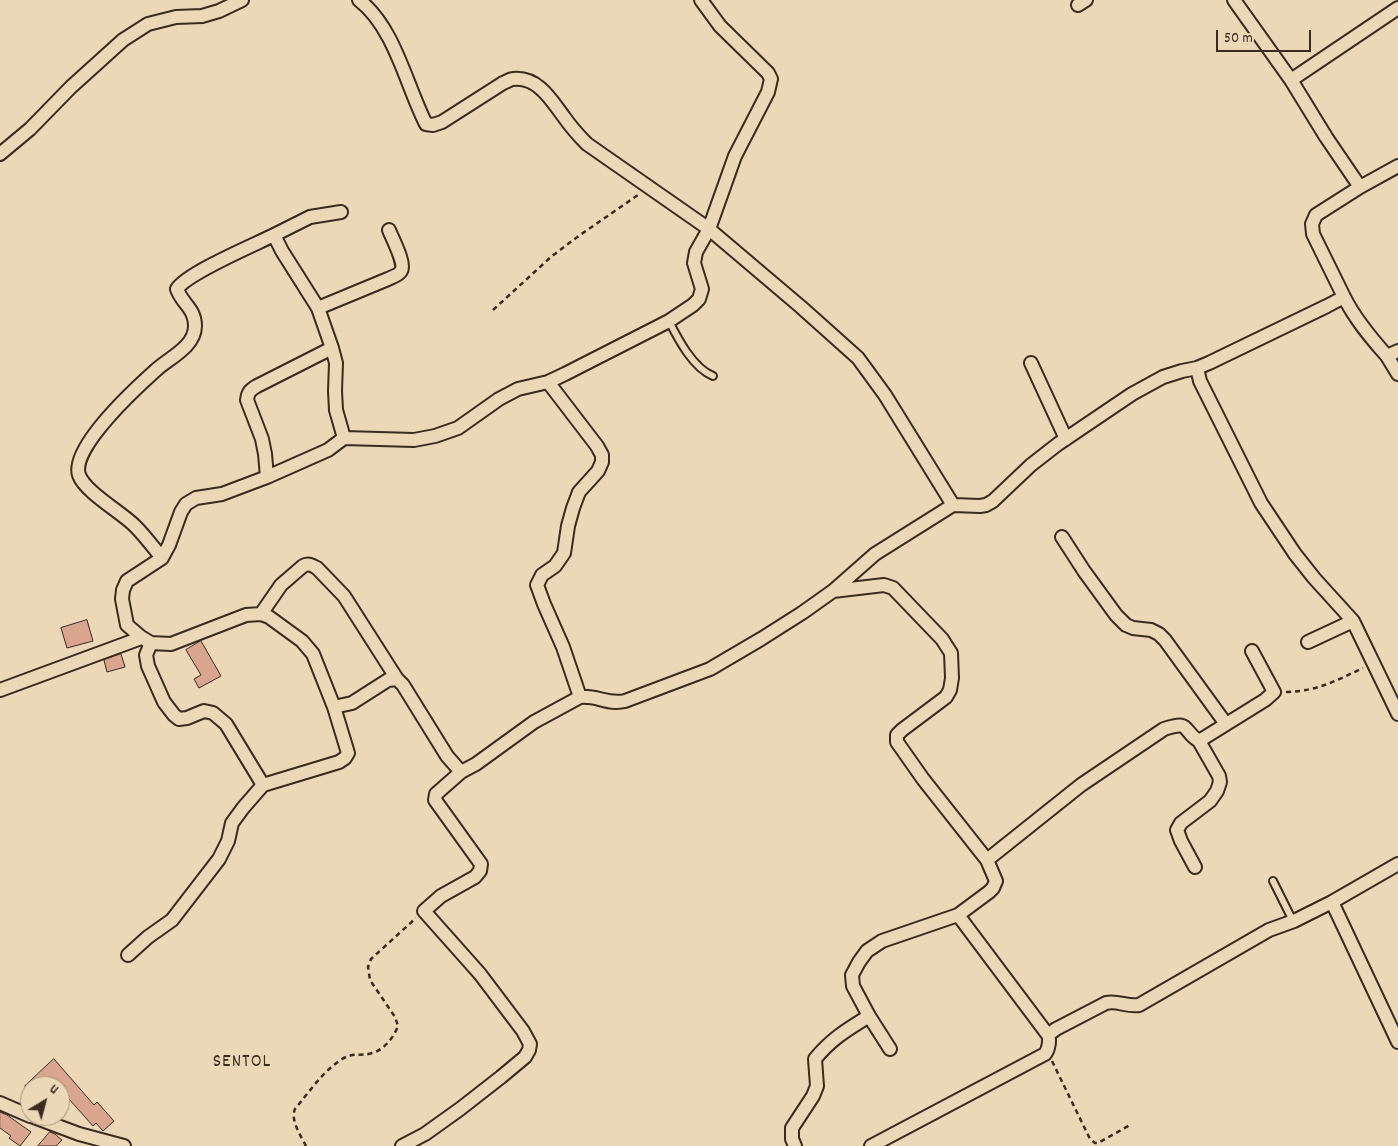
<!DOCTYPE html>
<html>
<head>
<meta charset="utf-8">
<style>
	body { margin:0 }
	#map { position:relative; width:1398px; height:1146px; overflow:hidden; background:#ecd8b6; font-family:Dekko,sans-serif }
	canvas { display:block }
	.north { position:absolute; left:20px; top:1076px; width:50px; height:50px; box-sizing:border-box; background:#ecd8b6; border:1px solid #a59279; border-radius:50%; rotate:37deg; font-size:14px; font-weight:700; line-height:20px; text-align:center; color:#3b2a1e }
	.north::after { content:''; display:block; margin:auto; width:18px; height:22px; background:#3b2a1e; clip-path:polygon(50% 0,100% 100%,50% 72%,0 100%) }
	.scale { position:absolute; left:1216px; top:30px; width:95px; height:22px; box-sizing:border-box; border:2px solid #3b2a1e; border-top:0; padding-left:6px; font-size:15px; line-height:18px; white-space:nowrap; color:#3b2a1e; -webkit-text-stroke:4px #ecd8b6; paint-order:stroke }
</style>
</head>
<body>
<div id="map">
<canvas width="1398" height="1146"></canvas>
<div class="north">U</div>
<div class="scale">50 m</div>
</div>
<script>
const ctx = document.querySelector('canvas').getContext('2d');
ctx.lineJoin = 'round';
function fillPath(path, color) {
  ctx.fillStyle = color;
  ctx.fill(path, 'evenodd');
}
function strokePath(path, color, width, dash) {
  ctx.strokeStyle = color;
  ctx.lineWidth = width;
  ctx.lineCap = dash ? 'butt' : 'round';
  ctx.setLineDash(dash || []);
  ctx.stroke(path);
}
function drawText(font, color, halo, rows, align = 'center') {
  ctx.font = font + ' Dekko,sans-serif';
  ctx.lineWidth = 4;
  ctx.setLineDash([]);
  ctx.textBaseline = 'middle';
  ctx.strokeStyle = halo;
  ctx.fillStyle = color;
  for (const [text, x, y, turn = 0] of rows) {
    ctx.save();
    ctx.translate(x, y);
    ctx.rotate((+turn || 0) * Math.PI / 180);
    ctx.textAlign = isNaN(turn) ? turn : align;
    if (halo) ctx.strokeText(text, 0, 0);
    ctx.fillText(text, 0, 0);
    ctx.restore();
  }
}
const building = new Path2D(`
	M 87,620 L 93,641 L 67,648 L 61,628 Z
	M 201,641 L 221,676 L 199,688 L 194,679 L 201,675 L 186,650 Z
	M 121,654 L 125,667 L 107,672 L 104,660 Z
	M 54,1059 L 94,1105 L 97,1102 L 114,1121 L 103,1131 L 96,1123 L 93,1126 L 60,1089 L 60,1086 L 25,1086 Z
	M 0,1112 L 7,1115 L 31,1132 L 20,1146 L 9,1138 L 11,1136 L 0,1128 Z
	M 50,1132 L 55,1134 L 62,1140 L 56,1146 L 38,1146 Z`);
fillPath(building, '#daa58f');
strokePath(building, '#3b2a1e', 1);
const lane = new Path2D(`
	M 669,321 C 678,339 693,368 713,376
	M 1273,881 L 1293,921`);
const street = new Path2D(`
	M 359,0 C 395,28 406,85 426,124 L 433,125 L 442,122 L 503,83 C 506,82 510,79 513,79 C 538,76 552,101 564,117 C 571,127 578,135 587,144 L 709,229 L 801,307 L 858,358 L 885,395 L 953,505
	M 1078,5 L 1086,0
	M 1291,80 L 1398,8
	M 0,154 L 30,129 L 71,87 L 123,40 L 148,24 L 176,17 L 202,16 L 219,11 L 242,0
	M 1360,187 L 1398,166
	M 341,212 L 310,217 L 274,235 L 282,251 L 318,308 L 332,348 L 336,363 L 335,391 L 336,410 L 344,438 L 328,450 L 267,477 L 222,494 L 196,498 L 186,504 L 181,512 L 169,545 L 162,558 L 127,581 L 123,590 L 122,599 L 127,625 L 141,637 L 151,643 L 171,644 L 246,615 L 261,614 L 269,617 L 302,641 L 313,654 L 334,707 L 352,703 L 388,680 L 397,679 L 403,685 L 447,756 L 461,772 L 476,764 L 534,722 L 580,697 C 597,695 608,705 625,701 L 710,669 L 761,639 L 802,613 L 833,591 L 875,554 L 953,505 L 980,506 L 986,505 L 993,501 L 1031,465 L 1058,444 L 1132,394 L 1163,377 L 1182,371 L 1197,368 L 1209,363 L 1327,306 L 1344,297 L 1313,234 L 1312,224 L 1316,215 L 1360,187 L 1326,137 L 1291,80 L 1234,0
	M 1344,297 C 1355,319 1370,337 1387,356 L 1398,351
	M 318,308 L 388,279 C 392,277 399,275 401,271 C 406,264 392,238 389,230
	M 1387,356 L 1398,374
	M 1031,363 L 1066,439
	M 1197,368 L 1200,381 L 1261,503 L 1295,554 L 1314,578 L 1353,621 L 1398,714
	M 548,382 L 597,446 L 602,455 L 602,462 L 598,471 L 579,492 L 573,508 L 568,526 L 564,553 L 555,566 L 542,575 L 537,585 L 544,604 L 563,647 L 580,697
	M 344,438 L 414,440 L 435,436 L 458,428 L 499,399 L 518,389 L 548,382 L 565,374 L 669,321 L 693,305 L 699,299 L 702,289 L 694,263 L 696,252 L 709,229 L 735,156 L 768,92 L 771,79 L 768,73 L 720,26 L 701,0
	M 267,477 L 265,454 L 262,439 L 247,400 C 248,392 250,390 257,386 L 332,348
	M 1062,537 L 1084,571 L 1116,615 L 1126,625 L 1133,628 L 1151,630 L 1159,634 L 1165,640 L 1226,724
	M 162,558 C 153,547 145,536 135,526 C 121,512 85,492 79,475 C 70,448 137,387 156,370 C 169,358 195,347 195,326 C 195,308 182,304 177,289 C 187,273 254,245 274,235
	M 833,591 L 884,585 L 893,588 L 942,639 L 951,653 L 952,678 L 950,690 L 946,697 L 902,730 L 897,735 L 897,742 L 923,779 L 987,860 L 996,881 L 993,888 L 989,892 L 958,915 L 882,941 L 867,951 L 859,962 L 852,975 L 853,986 L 869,1016 L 890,1049
	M 261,614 L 281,585 L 303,566 C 308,563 312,565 317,568 L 344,596 L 397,679
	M 1308,642 L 1353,621
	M 151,643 L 146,655 L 148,666 L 164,702 L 174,715 L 179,719 L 187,718 L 204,711 L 213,713 L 226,724 L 263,785
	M 0,690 L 141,638
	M 987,860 L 1081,785 L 1164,729 C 1192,720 1181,730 1199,741 L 1265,700 L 1274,692 L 1252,651
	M 1195,867 L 1181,841 L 1177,830 L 1181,823 L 1210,801 L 1217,791 L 1220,782 L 1219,776 L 1199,741
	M 1332,902 L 1398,1042
	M 958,915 L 1048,1035
	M 128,955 L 148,937 L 172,920 L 219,859 L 228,841 L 232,823 L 243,808 L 263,785 L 339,762 L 345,758 L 348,753 L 334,707
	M 0,1103 L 30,1116
	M 31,1116 L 79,1134 L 124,1146
	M 402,1146 L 425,1134 L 460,1109 L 501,1077 L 525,1057 L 529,1050 L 530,1044 L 523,1031 L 480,974 L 424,911 L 441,896 L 475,877 L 480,871 L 481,864 L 435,800 L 436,794 L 461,772
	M 795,1146 L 792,1139 L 792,1128 L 813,1096 L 817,1086 L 815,1059 C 831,1039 848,1029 869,1016
	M 871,1146 L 1045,1054 C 1049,1049 1050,1039 1048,1035 L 1056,1029 L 1106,1003 C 1117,1000 1127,1007 1139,1005 L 1269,930 L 1294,921 L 1332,902 L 1398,864`);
strokePath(lane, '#3b2a1e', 10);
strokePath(street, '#3b2a1e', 16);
strokePath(new Path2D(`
	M 493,310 L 552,256 L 580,235 L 638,195
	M 1286,692 C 1318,691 1335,681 1363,668
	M 1052,1061 L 1090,1139 L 1095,1143 L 1098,1143 L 1130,1125
	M 306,1146 C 301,1136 290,1120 295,1109 C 309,1092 322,1073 339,1061 C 353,1051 360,1057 372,1053 C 384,1050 394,1037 398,1026 L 395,1017 L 370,980 L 368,967 L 371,959 L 416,918`), '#3b2a1e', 2.5, [5, 4]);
strokePath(lane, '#ecd8b6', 6);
strokePath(street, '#ecd8b6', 12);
ctx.letterSpacing = '1px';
drawText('19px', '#3b2a1e', '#ecd8b6', [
	["SENTOL",242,1063]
]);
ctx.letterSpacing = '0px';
</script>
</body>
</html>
